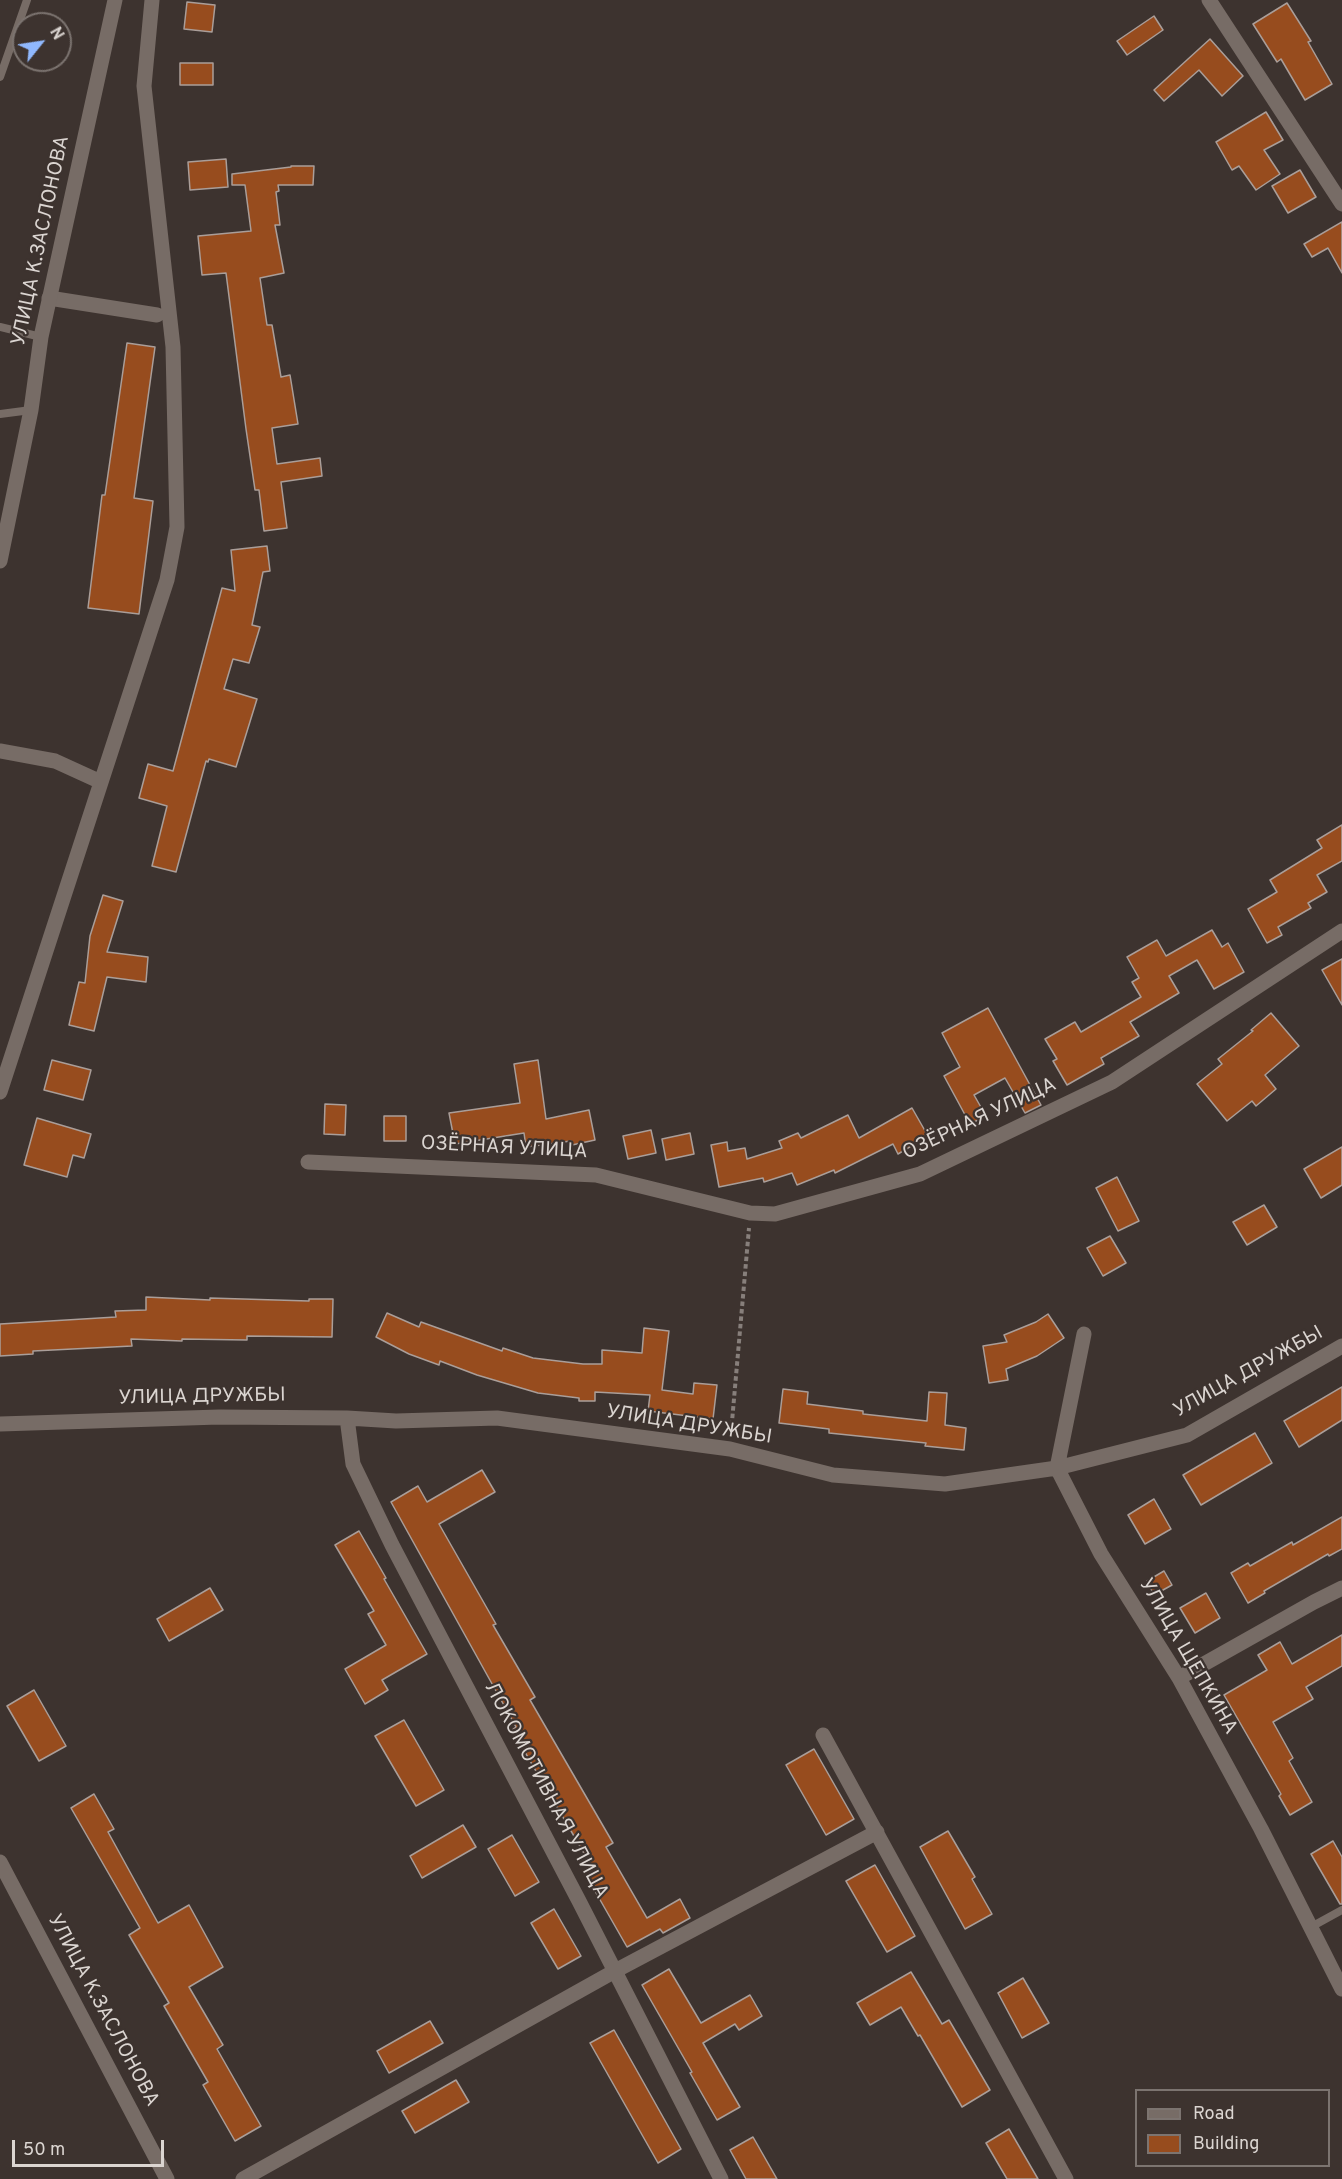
<!DOCTYPE html>
<html>
<head>
<meta charset="utf-8">
<style>
	body { margin:0 }
	#map { position:relative; width:1342px; height:2179px; overflow:hidden; background:#3d332f; font-family:Overpass,sans-serif }
	canvas { display:block }
	.legend { position:absolute; left:1135px; top:2089px; width:195px; height:78px; box-sizing:border-box; background:#3d332f; border:2px solid #7c7470; margin:0; padding:8px 10px; list-style:none; font-size:18px; color:#dbd5d1 }
	.legend li { display:flex; align-items:center; gap:12px; height:30px }
	.legend b { width:30px; border:2px solid #7c7470 }
	.north { position:absolute; left:12px; top:12px; width:60px; height:60px; box-sizing:border-box; background:#3d332f; border:2px solid #7c7470; border-radius:50%; rotate:60deg; font-size:16px; font-weight:700; line-height:24px; text-align:center; color:#dbd5d1 }
	.north::after { content:''; display:block; margin:auto; width:21px; height:27px; background:#90b8fd; clip-path:polygon(50% 0,100% 100%,50% 72%,0 100%) }
	.scale { position:absolute; left:12px; top:2140px; width:152px; height:27px; box-sizing:border-box; border:3px solid #dbd5d1; border-top:0; padding-left:8px; font-size:18px; line-height:21px; white-space:nowrap; color:#dbd5d1; -webkit-text-stroke:4px #3d332f; paint-order:stroke }
</style>
</head>
<body>
<div id="map">
<canvas width="1342" height="2179"></canvas>
<ul class="legend">
<li><b style="height:8px;background:#776c66"></b>Road</li>
<li><b style="height:16px;background:#974c1e"></b>Building</li>
</ul>
<div class="north">N</div>
<div class="scale">50 m</div>
</div>
<script>
const ctx = document.querySelector('canvas').getContext('2d');
ctx.lineJoin = 'round';
function fillPath(path, color) {
  ctx.fillStyle = color;
  ctx.fill(path, 'evenodd');
}
function strokePath(path, color, width, dash) {
  ctx.strokeStyle = color;
  ctx.lineWidth = width;
  ctx.lineCap = dash ? 'butt' : 'round';
  ctx.setLineDash(dash || []);
  ctx.stroke(path);
}
function drawText(font, color, halo, rows, align = 'center') {
  ctx.font = font + ' Overpass,sans-serif';
  ctx.lineWidth = 4.5;
  ctx.setLineDash([]);
  ctx.textBaseline = 'middle';
  ctx.strokeStyle = halo;
  ctx.fillStyle = color;
  for (const [text, x, y, turn = 0] of rows) {
    ctx.save();
    ctx.translate(x, y);
    ctx.rotate((+turn || 0) * Math.PI / 180);
    ctx.textAlign = isNaN(turn) ? turn : align;
    if (halo) ctx.strokeText(text, 0, 0);
    ctx.fillText(text, 0, 0);
    ctx.restore();
  }
}
const building = new Path2D(`
	M 187,2 L 215,5 L 212,32 L 184,29 Z
	M 1287,3 L 1311,41 L 1308,42 L 1332,84 L 1305,100 L 1281,59 L 1277,62 L 1253,24 Z
	M 1154,16 L 1163,30 L 1127,55 L 1117,41 Z
	M 1210,39 L 1243,76 L 1222,96 L 1199,70 L 1164,101 L 1154,90 Z
	M 180,63 L 213,63 L 213,85 L 180,85 Z
	M 1266,112 L 1283,140 L 1264,150 L 1280,174 L 1256,190 L 1239,166 L 1232,170 L 1216,142 Z
	M 226,159 L 228,187 L 190,190 L 188,162 Z
	M 291,166 L 314,166 L 313,185 L 278,185 L 279,191 L 276,192 L 280,225 L 275,225 L 284,273 L 260,278 L 267,325 L 272,325 L 281,377 L 290,375 L 298,424 L 272,428 L 277,464 L 320,458 L 322,476 L 281,482 L 287,528 L 264,531 L 259,490 L 255,490 L 246,429 L 226,273 L 202,275 L 198,236 L 251,231 L 245,185 L 232,185 L 232,174 L 291,167 Z
	M 1300,170 L 1316,197 L 1288,213 L 1272,186 Z
	M 1342,222 L 1342,273 L 1328,248 L 1312,257 L 1304,244 Z
	M 127,343 L 155,347 L 134,498 L 153,501 L 139,614 L 88,608 L 102,495 L 105,495 Z
	M 267,546 L 270,571 L 263,572 L 252,625 L 260,627 L 249,663 L 233,659 L 224,689 L 257,699 L 236,767 L 209,759 L 208,762 L 206,761 L 176,872 L 152,866 L 167,806 L 139,798 L 148,764 L 173,771 L 222,588 L 235,591 L 231,550 Z
	M 1342,825 L 1342,861 L 1317,875 L 1327,892 L 1308,903 L 1311,908 L 1278,927 L 1282,935 L 1267,943 L 1248,909 L 1277,892 L 1270,880 L 1322,848 L 1317,840 Z
	M 103,895 L 123,901 L 107,952 L 148,957 L 146,982 L 107,977 L 94,1031 L 69,1025 L 79,982 L 85,983 L 90,936 Z
	M 1212,930 L 1222,947 L 1228,943 L 1244,972 L 1214,989 L 1197,960 L 1169,976 L 1179,993 L 1130,1022 L 1139,1036 L 1101,1058 L 1104,1064 L 1067,1085 L 1053,1061 L 1057,1059 L 1045,1039 L 1075,1022 L 1081,1032 L 1141,997 L 1132,982 L 1139,978 L 1127,957 L 1157,940 L 1166,956 Z
	M 1342,959 L 1342,1005 L 1322,970 Z
	M 988,1008 L 1041,1105 L 1025,1113 L 1005,1078 L 974,1095 L 986,1116 L 970,1124 L 944,1076 L 960,1067 L 942,1033 Z
	M 1271,1013 L 1299,1046 L 1265,1075 L 1276,1089 L 1256,1106 L 1252,1101 L 1227,1121 L 1197,1084 L 1222,1064 L 1218,1059 L 1253,1031 L 1251,1030 Z
	M 52,1060 L 91,1070 L 83,1100 L 44,1090 Z
	M 538,1060 L 546,1119 L 589,1110 L 595,1140 L 572,1145 L 571,1141 L 526,1147 L 524,1133 L 455,1144 L 449,1113 L 520,1103 L 514,1064 Z
	M 325,1104 L 346,1105 L 345,1135 L 324,1134 Z
	M 912,1108 L 928,1136 L 898,1154 L 893,1144 L 835,1173 L 834,1170 L 797,1185 L 792,1173 L 764,1182 L 763,1178 L 719,1187 L 711,1145 L 727,1142 L 728,1151 L 745,1148 L 747,1159 L 782,1148 L 779,1141 L 798,1133 L 801,1138 L 848,1115 L 859,1138 Z
	M 384,1116 L 406,1116 L 406,1141 L 384,1141 Z
	M 37,1118 L 91,1134 L 84,1158 L 73,1155 L 67,1177 L 24,1165 Z
	M 651,1130 L 656,1153 L 628,1159 L 623,1136 Z
	M 690,1133 L 694,1154 L 666,1160 L 662,1139 Z
	M 1342,1147 L 1342,1185 L 1321,1198 L 1304,1169 Z
	M 1117,1177 L 1139,1221 L 1118,1231 L 1096,1188 Z
	M 1264,1205 L 1277,1227 L 1247,1245 L 1233,1222 Z
	M 1110,1236 L 1126,1263 L 1103,1276 L 1087,1248 Z
	M 146,1297 L 210,1300 L 210,1298 L 309,1301 L 309,1299 L 333,1299 L 332,1337 L 247,1336 L 247,1340 L 182,1339 L 182,1341 L 131,1339 L 132,1346 L 33,1351 L 33,1354 L 0,1356 L 0,1324 L 116,1317 L 115,1311 L 146,1310 Z
	M 387,1313 L 419,1327 L 421,1322 L 502,1351 L 503,1348 L 533,1358 L 583,1364 L 602,1364 L 602,1350 L 642,1353 L 644,1328 L 669,1331 L 662,1390 L 693,1394 L 694,1383 L 717,1385 L 713,1419 L 648,1411 L 650,1395 L 595,1392 L 595,1401 L 579,1401 L 579,1398 L 538,1393 L 477,1375 L 440,1361 L 439,1365 L 409,1354 L 376,1337 Z
	M 1048,1314 L 1064,1338 L 1037,1356 L 1006,1369 L 1008,1380 L 989,1383 L 983,1346 L 1007,1342 L 1004,1335 L 1036,1322 Z
	M 1342,1387 L 1342,1420 L 1299,1447 L 1284,1421 Z
	M 783,1389 L 808,1392 L 807,1404 L 863,1411 L 863,1414 L 927,1421 L 929,1392 L 947,1393 L 945,1425 L 966,1428 L 964,1450 L 925,1446 L 926,1443 L 829,1433 L 829,1429 L 779,1423 Z
	M 1255,1433 L 1272,1463 L 1201,1505 L 1183,1475 Z
	M 482,1470 L 495,1492 L 439,1524 L 496,1624 L 493,1625 L 535,1697 L 530,1700 L 613,1843 L 606,1847 L 647,1918 L 680,1899 L 690,1918 L 663,1933 L 660,1929 L 627,1947 L 587,1877 L 595,1872 L 512,1730 L 516,1727 L 391,1502 L 418,1486 L 427,1502 Z
	M 1154,1499 L 1171,1529 L 1145,1544 L 1128,1515 Z
	M 1342,1517 L 1342,1549 L 1329,1556 L 1328,1554 L 1264,1591 L 1265,1593 L 1248,1603 L 1231,1573 L 1248,1563 L 1250,1566 L 1292,1542 L 1293,1545 Z
	M 359,1531 L 386,1578 L 384,1579 L 427,1654 L 382,1680 L 388,1690 L 365,1704 L 345,1669 L 386,1645 L 368,1614 L 374,1611 L 335,1545 Z
	M 1164,1571 L 1172,1585 L 1154,1595 L 1147,1581 Z
	M 210,1588 L 223,1610 L 169,1641 L 157,1619 Z
	M 1206,1593 L 1220,1618 L 1195,1633 L 1180,1608 Z
	M 1342,1635 L 1342,1666 L 1306,1687 L 1313,1699 L 1273,1722 L 1293,1758 L 1289,1761 L 1312,1802 L 1290,1815 L 1279,1796 L 1281,1794 L 1224,1695 L 1267,1670 L 1258,1655 L 1280,1642 L 1292,1664 Z
	M 34,1690 L 66,1746 L 39,1761 L 7,1706 Z
	M 404,1720 L 444,1790 L 416,1806 L 375,1736 Z
	M 814,1749 L 854,1819 L 826,1835 L 786,1765 Z
	M 94,1794 L 114,1829 L 108,1832 L 158,1923 L 189,1905 L 223,1967 L 189,1987 L 223,2045 L 217,2049 L 261,2126 L 235,2141 L 203,2085 L 208,2082 L 164,2006 L 169,2003 L 129,1935 L 140,1928 L 71,1808 Z
	M 463,1825 L 476,1847 L 422,1878 L 410,1856 Z
	M 948,1831 L 975,1877 L 972,1879 L 992,1914 L 965,1929 L 920,1847 Z
	M 512,1835 L 539,1882 L 515,1896 L 488,1849 Z
	M 1333,1841 L 1342,1857 L 1342,1904 L 1340,1904 L 1311,1854 Z
	M 875,1865 L 915,1936 L 887,1952 L 846,1881 Z
	M 554,1909 L 581,1956 L 558,1969 L 531,1923 Z
	M 669,1969 L 701,2023 L 750,1995 L 762,2016 L 739,2030 L 735,2024 L 703,2043 L 740,2107 L 717,2120 L 690,2073 L 692,2072 L 642,1985 Z
	M 911,1972 L 942,2024 L 949,2020 L 990,2090 L 962,2107 L 920,2035 L 918,2036 L 901,2007 L 870,2025 L 857,2003 Z
	M 1023,1978 L 1049,2023 L 1022,2038 L 998,1993 Z
	M 430,2021 L 443,2043 L 389,2073 L 377,2051 Z
	M 614,2030 L 681,2149 L 658,2163 L 590,2043 Z
	M 456,2080 L 469,2102 L 415,2133 L 402,2111 Z
	M 1009,2129 L 1038,2179 L 1007,2179 L 986,2143 Z
	M 753,2137 L 777,2179 L 746,2179 L 730,2150 Z`);
fillPath(building, '#974c1e');
strokePath(building, '#aa9e99', 1.5);
strokePath(new Path2D(`
	M 731,1433 L 749,1228`), '#877f7b', 4, [4.5, 3]);
strokePath(new Path2D(`
	M 0,77 L 27,0
	M 0,327 L 41,337
	M 0,414 L 31,410
	M 1311,1927 L 1342,1910`), '#776c66', 8);
strokePath(new Path2D(`
	M 1209,0 L 1342,204
	M 49,298 L 157,315
	M 0,751 L 55,761 L 101,782
	M 0,1092 L 167,580 L 177,527 L 173,347 L 144,86 L 152,0
	M 308,1162 L 596,1175 L 750,1213 L 775,1214 L 920,1174 L 1112,1082 L 1342,931
	M 1084,1334 L 1057,1468 L 1101,1554 L 1179,1678 L 1261,1829 L 1342,1989
	M 347,1418 L 353,1464 L 392,1545 L 579,1901 L 721,2179
	M 0,1424 L 219,1417 L 347,1418 L 396,1421 L 497,1418 L 730,1449 L 833,1475 L 945,1484 L 1057,1468 L 1187,1435 L 1342,1346
	M 1179,1678 L 1314,1602 L 1342,1588
	M 823,1735 L 1066,2179
	M 243,2179 L 615,1971 L 877,1832`), '#776c66', 15);
strokePath(new Path2D(`
	M 0,561 L 31,410 L 41,337 L 115,0
	M 0,1862 L 167,2179`), '#776c66', 15);
drawText('20px', '#dbd5d1', '#3d332f', [
	["УЛИЦА К.ЗАСЛОНОВА",42,241,-78],
	["ОЗЁРНАЯ УЛИЦА",980,1120,-25],
	["ОЗЁРНАЯ УЛИЦА",504,1149,3],
	["УЛИЦА ДРУЖБЫ",1249,1373,-29],
	["УЛИЦА ДРУЖБЫ",202,1398,-1],
	["УЛИЦА ДРУЖБЫ",689,1426,9],
	["УЛИЦА ЩЕПКИНА",1187,1657,60],
	["ЛОКОМОТИВНАЯ УЛИЦА",545,1791,62],
	["УЛИЦА К.ЗАСЛОНОВА",102,2011,62]
]);
</script>
</body>
</html>
